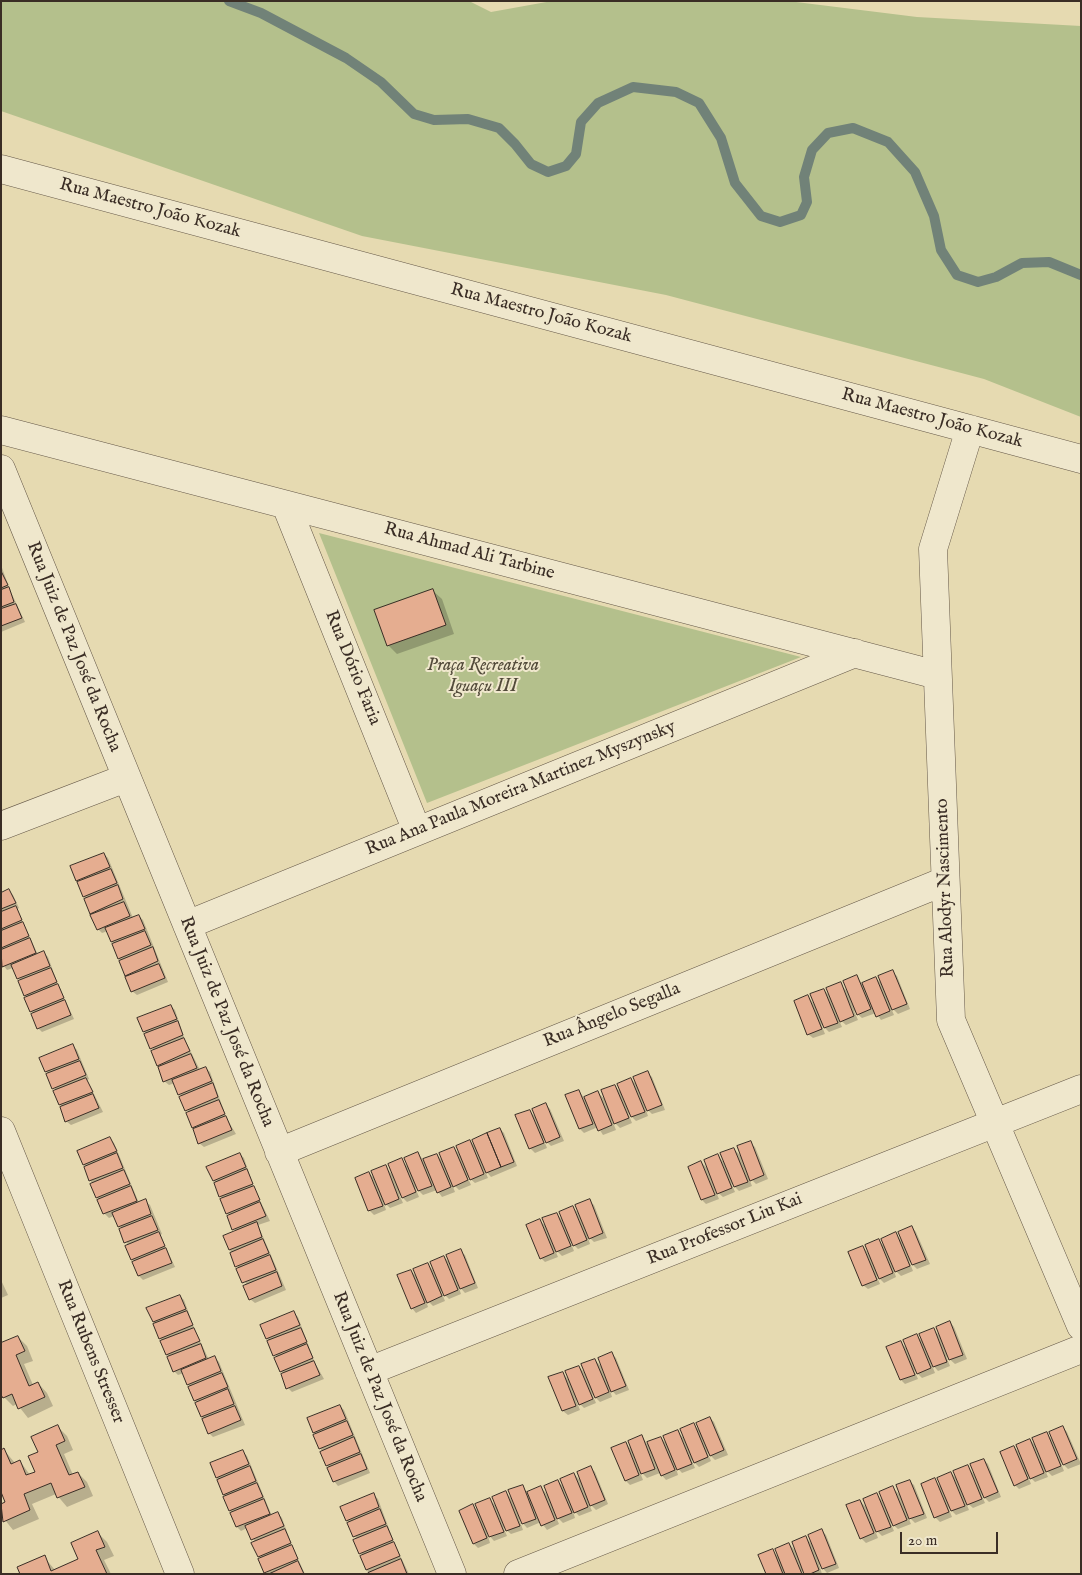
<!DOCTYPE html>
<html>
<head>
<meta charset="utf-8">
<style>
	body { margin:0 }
	#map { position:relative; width:1082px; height:1575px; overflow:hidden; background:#e6dab1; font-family:"IM FELL English",serif }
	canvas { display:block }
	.frame { position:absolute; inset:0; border:2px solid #3a2d25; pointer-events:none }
	.scale { position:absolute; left:900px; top:1532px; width:98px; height:22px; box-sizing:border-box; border:2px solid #3a2d25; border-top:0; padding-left:6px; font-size:15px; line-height:18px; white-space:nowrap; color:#3a2d25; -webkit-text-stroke:4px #efe7cc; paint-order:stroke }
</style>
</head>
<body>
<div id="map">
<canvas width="1082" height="1575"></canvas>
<div class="frame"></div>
<div class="scale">20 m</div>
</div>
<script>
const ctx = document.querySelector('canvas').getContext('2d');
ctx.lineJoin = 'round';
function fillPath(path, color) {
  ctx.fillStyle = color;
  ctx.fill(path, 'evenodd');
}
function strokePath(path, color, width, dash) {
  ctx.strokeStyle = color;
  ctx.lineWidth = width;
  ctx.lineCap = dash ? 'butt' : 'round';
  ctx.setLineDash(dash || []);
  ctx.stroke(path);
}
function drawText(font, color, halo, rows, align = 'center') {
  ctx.font = font + ' "IM FELL English",serif';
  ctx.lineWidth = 4;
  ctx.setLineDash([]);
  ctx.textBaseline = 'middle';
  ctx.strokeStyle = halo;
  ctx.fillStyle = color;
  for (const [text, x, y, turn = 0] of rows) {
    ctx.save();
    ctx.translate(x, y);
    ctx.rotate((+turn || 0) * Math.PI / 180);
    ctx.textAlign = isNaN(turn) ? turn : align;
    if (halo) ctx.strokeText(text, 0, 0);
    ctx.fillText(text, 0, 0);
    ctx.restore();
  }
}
fillPath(new Path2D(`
	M 1,1 L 469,1 L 491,12 L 552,1 L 788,1 L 917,17 L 1081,26 L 1081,417 L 984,379 L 666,295 L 362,236 L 1,111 Z
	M 319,533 L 801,657 L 427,803 Z`), '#b4c08c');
fillPath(new Path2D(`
	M 1,565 L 10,590 L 25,622 L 1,632 Z
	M 432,590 L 442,599 L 454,634 L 397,654 L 388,645 Z
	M 104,854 L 108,858 L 133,918 L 139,916 L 143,920 L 168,982 L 137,995 L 132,991 L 108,931 L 102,933 L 98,929 L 77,880 Z
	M 9,891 L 13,895 L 19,908 L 17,909 L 38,955 L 44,953 L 48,957 L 59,987 L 74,1019 L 42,1032 L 38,1028 L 21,981 L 13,968 L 7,970 L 1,962 L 1,894 Z
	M 892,972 L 897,976 L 910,1009 L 898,1014 L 890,1006 L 894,1015 L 881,1020 L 876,1013 L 862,1018 L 854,1011 L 858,1020 L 846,1025 L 838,1018 L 842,1027 L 829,1032 L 821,1024 L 825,1034 L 813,1038 L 808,1034 L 808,997 L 815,1005 L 824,990 L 832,998 L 840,984 L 848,992 L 857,977 L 862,984 L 876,978 L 884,986 Z
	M 171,1006 L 175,1010 L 185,1040 L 200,1070 L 206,1068 L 210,1072 L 227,1119 L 236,1134 L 204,1147 L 199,1143 L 189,1113 L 175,1083 L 169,1085 L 164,1081 L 154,1051 L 139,1019 Z
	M 73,1046 L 77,1050 L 89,1079 L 87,1080 L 103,1112 L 71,1125 L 66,1121 L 56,1091 L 41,1059 Z
	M 647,1073 L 652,1077 L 665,1110 L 652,1114 L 645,1107 L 648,1116 L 636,1121 L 628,1113 L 632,1123 L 620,1128 L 612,1120 L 616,1130 L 603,1135 L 598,1127 L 584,1133 L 580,1129 L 579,1091 L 584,1098 L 598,1093 L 607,1101 L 615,1086 L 622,1094 L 631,1079 L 639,1087 Z
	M 546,1105 L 550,1109 L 564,1141 L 551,1146 L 543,1138 L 547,1148 L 535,1153 L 531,1149 L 517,1116 L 530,1111 L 537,1119 Z
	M 500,1129 L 504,1133 L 517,1166 L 491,1177 L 484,1169 L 488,1178 L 475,1183 L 467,1176 L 471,1185 L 459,1190 L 451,1182 L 455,1192 L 442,1197 L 437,1190 L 423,1195 L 415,1187 L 419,1197 L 407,1202 L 399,1194 L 403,1203 L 390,1208 L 383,1201 L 386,1210 L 374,1215 L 370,1211 L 356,1178 L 369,1173 L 377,1181 L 385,1167 L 393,1175 L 401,1160 L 409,1168 L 418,1153 L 423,1160 L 437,1155 L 445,1163 L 454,1148 L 461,1156 L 470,1141 L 478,1149 Z
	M 110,1139 L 114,1143 L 139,1203 L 145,1201 L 150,1205 L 162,1234 L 160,1235 L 175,1267 L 143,1280 L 139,1276 L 122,1229 L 114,1216 L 109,1218 L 104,1213 L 84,1164 Z
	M 750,1143 L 755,1147 L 768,1179 L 756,1184 L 748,1176 L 752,1186 L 739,1191 L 731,1183 L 735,1192 L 723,1197 L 715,1190 L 719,1199 L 706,1204 L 702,1200 L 701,1162 L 710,1171 L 717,1156 L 726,1164 L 734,1149 L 743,1158 Z
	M 240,1154 L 244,1158 L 254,1188 L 270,1221 L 258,1225 L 286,1290 L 255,1303 L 250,1299 L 247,1286 L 230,1250 L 236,1232 L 214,1180 Z
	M 589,1201 L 594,1205 L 607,1238 L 594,1242 L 587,1235 L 590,1244 L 578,1249 L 570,1241 L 574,1251 L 562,1256 L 554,1248 L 558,1257 L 545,1262 L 541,1258 L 540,1221 L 548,1228 L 557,1214 L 564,1222 L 573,1208 L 581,1215 Z
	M 912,1227 L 916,1232 L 930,1264 L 917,1269 L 909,1261 L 913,1271 L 901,1276 L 893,1268 L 896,1277 L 884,1283 L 876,1275 L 880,1284 L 868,1289 L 863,1285 L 863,1247 L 870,1255 L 879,1241 L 887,1249 L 895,1234 L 903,1242 Z
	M 460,1251 L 465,1255 L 478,1288 L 465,1293 L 458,1285 L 461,1294 L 449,1299 L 441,1291 L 445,1301 L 433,1306 L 425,1298 L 428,1307 L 416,1313 L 412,1308 L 411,1271 L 419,1279 L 427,1264 L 435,1272 L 444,1257 L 452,1265 Z
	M 1,1280 L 8,1295 L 1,1298 Z
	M 180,1296 L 184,1300 L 195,1330 L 209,1360 L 215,1358 L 219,1362 L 245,1425 L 213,1437 L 209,1433 L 184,1373 L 178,1375 L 174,1371 L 154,1322 Z
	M 294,1313 L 298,1317 L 315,1363 L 324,1379 L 292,1392 L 288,1388 L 277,1358 L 262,1326 Z
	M 950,1322 L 954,1327 L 967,1359 L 955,1364 L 946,1356 L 950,1366 L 938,1371 L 931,1363 L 935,1373 L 922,1378 L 914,1370 L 918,1379 L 905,1384 L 901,1380 L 888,1347 L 900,1342 L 908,1350 L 917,1336 L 925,1344 L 933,1329 L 941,1337 Z
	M 18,1337 L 27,1346 L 33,1361 L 24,1364 L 33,1385 L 38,1383 L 47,1393 L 53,1406 L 28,1418 L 17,1404 L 13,1406 L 4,1397 Z
	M 611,1353 L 616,1358 L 629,1390 L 616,1395 L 609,1387 L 612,1397 L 600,1402 L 592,1394 L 596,1403 L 584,1408 L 576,1400 L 580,1410 L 568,1415 L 563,1411 L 550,1378 L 562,1373 L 570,1381 L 579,1367 L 587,1375 L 595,1360 L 604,1369 Z
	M 340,1406 L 344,1410 L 370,1473 L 338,1486 L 334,1481 L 314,1432 Z
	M 710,1418 L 714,1422 L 728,1455 L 715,1460 L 707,1452 L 711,1461 L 699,1467 L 691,1459 L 695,1468 L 682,1473 L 675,1465 L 678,1475 L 666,1480 L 660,1473 L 647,1478 L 639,1470 L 643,1480 L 630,1485 L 626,1481 L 613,1448 L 625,1443 L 633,1451 L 642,1436 L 647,1444 L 661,1438 L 669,1446 L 677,1432 L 685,1439 L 694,1425 L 702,1433 Z
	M 58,1427 L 67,1436 L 73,1450 L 64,1454 L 73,1475 L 78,1473 L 87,1482 L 93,1496 L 67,1507 L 56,1494 L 32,1504 L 39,1519 L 13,1530 L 1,1515 L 1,1505 L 7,1503 L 4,1450 L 15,1463 L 20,1461 L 30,1475 L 37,1472 L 39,1453 Z
	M 1063,1427 L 1067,1432 L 1081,1464 L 1068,1469 L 1060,1461 L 1064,1471 L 1052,1476 L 1044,1468 L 1048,1477 L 1035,1482 L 1027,1474 L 1031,1484 L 1019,1489 L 1015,1485 L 1014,1447 L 1022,1455 L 1030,1440 L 1038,1448 L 1047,1434 L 1054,1442 Z
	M 243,1452 L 247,1456 L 272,1516 L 278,1513 L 282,1518 L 293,1548 L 305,1574 L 267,1574 L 255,1542 L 247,1528 L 241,1531 L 237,1527 L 217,1477 Z
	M 984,1460 L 988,1464 L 1001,1497 L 989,1502 L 981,1494 L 985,1503 L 973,1508 L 965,1501 L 969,1510 L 956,1515 L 948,1507 L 952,1517 L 940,1522 L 935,1517 L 934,1480 L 942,1488 L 951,1473 L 959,1481 L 967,1467 L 975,1475 Z
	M 591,1468 L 595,1472 L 608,1504 L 596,1510 L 588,1502 L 592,1511 L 579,1516 L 572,1508 L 575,1518 L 563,1523 L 555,1515 L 559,1524 L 547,1530 L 541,1522 L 527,1528 L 519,1519 L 523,1530 L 511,1534 L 503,1527 L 507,1536 L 494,1541 L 487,1533 L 490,1543 L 478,1548 L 474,1544 L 460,1511 L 473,1506 L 481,1514 L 489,1499 L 497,1507 L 506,1493 L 514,1501 L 522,1486 L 528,1493 L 541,1488 L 549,1496 L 558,1481 L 565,1489 L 574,1474 L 582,1482 Z
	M 909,1481 L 914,1485 L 927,1518 L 915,1523 L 907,1515 L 911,1524 L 898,1529 L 890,1522 L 894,1531 L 882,1536 L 874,1528 L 878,1538 L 866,1543 L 861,1538 L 860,1501 L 869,1510 L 876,1494 L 885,1503 L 893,1488 L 901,1496 Z
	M 373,1494 L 378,1499 L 395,1545 L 409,1574 L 369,1574 L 367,1570 L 357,1540 L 347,1520 Z
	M 822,1531 L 826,1535 L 839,1568 L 827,1573 L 819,1564 L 822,1574 L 805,1574 L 802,1571 L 803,1574 L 768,1574 L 773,1551 L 780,1559 L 789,1544 L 797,1552 L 805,1537 L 813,1545 Z
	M 98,1533 L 107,1542 L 114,1556 L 104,1560 L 111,1574 L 22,1574 L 44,1557 L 55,1570 L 80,1559 Z`), '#0003');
strokePath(new Path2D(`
	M 229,1 L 261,13 L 346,58 L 381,82 L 414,114 L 434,120 L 468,119 L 499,128 L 515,144 L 531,164 L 548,172 L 566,166 L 576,154 L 581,122 L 598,103 L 633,87 L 676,92 L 699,103 L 721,138 L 735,183 L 761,216 L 780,222 L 801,215 L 807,202 L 804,177 L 812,150 L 828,133 L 853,128 L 888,142 L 915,172 L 934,216 L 941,250 L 957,275 L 978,282 L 996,277 L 1022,263 L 1049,262 L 1081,275`), '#718278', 10);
const building = new Path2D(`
	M 1,571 L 8,585 L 1,588 Z
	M 9,587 L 14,602 L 1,607 L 1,590 Z
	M 433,589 L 446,625 L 387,646 L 374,610 Z
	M 16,604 L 22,618 L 1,626 L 1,609 Z
	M 104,853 L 110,867 L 76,881 L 70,866 Z
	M 111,869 L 117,883 L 83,897 L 77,882 Z
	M 118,885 L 123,899 L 90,914 L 84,899 Z
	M 9,889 L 16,903 L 1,909 L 1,893 Z
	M 124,902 L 130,916 L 97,930 L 90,915 Z
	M 16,906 L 22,920 L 1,929 L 1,912 Z
	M 139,915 L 145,929 L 111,942 L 105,928 Z
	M 23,922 L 29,936 L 1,948 L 1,931 Z
	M 145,931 L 151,945 L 118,959 L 112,944 Z
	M 30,938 L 36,953 L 2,967 L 1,950 Z
	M 153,947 L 158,961 L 125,976 L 119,961 Z
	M 44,951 L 50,966 L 17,979 L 11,965 Z
	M 159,964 L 165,978 L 131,992 L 125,977 Z
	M 51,968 L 57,982 L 24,996 L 18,981 Z
	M 893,970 L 907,1004 L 892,1010 L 878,976 Z
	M 857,975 L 871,1009 L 857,1015 L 843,981 Z
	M 876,977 L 890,1011 L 876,1017 L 862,983 Z
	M 841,982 L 854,1016 L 840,1022 L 826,988 Z
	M 58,984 L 64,998 L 30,1012 L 24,998 Z
	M 824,989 L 838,1023 L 824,1028 L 810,994 Z
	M 808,995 L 822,1029 L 807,1035 L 794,1001 Z
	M 65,1000 L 71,1015 L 37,1029 L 31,1014 Z
	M 171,1005 L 177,1019 L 143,1032 L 137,1018 Z
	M 178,1021 L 183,1035 L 150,1049 L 144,1034 Z
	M 184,1038 L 190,1051 L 157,1066 L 151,1051 Z
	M 73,1044 L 79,1059 L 45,1072 L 39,1058 Z
	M 191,1054 L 197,1068 L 163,1082 L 158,1067 Z
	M 80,1061 L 86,1075 L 52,1089 L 46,1074 Z
	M 206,1067 L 212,1081 L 178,1095 L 172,1080 Z
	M 648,1071 L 662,1105 L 647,1111 L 633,1077 Z
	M 86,1078 L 93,1092 L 59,1105 L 53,1091 Z
	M 631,1078 L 645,1112 L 631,1117 L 617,1084 Z
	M 213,1083 L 218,1097 L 185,1111 L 179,1097 Z
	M 615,1085 L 629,1118 L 614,1124 L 601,1090 Z
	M 579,1090 L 593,1124 L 579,1129 L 565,1095 Z
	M 598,1091 L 612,1125 L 598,1131 L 584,1097 Z
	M 93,1094 L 99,1108 L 65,1122 L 60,1107 Z
	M 219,1100 L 225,1114 L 192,1128 L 186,1113 Z
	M 546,1103 L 560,1137 L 546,1143 L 532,1109 Z
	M 530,1110 L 544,1143 L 529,1149 L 515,1115 Z
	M 226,1116 L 232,1130 L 198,1144 L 193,1129 Z
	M 500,1128 L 514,1162 L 501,1167 L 487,1133 Z
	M 487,1133 L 501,1167 L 486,1173 L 472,1140 Z
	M 110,1137 L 117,1151 L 83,1165 L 77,1151 Z
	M 470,1140 L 484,1174 L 470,1180 L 456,1146 Z
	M 751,1141 L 764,1175 L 750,1181 L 737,1146 Z
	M 454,1147 L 468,1180 L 453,1187 L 439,1153 Z
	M 734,1148 L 748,1182 L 734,1187 L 720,1153 Z
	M 418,1152 L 432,1186 L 418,1191 L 404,1158 Z
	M 117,1153 L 123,1168 L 89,1181 L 84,1167 Z
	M 240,1153 L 246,1167 L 213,1181 L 206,1167 Z
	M 437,1154 L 451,1187 L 437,1193 L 423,1159 Z
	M 718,1154 L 732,1188 L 717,1194 L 704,1160 Z
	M 402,1158 L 416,1192 L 402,1198 L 388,1164 Z
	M 701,1161 L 715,1195 L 701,1200 L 688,1167 Z
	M 386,1165 L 399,1199 L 385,1205 L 371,1171 Z
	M 247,1169 L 253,1184 L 219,1197 L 214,1183 Z
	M 124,1170 L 130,1184 L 96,1198 L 90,1184 Z
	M 369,1172 L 383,1206 L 368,1211 L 355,1178 Z
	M 131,1186 L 137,1201 L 103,1214 L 97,1200 Z
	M 254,1186 L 260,1200 L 226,1214 L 220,1199 Z
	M 146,1199 L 151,1214 L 118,1227 L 112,1213 Z
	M 590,1199 L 603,1233 L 589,1239 L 575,1205 Z
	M 260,1202 L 266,1216 L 232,1230 L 227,1216 Z
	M 573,1206 L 587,1240 L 573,1246 L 559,1212 Z
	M 557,1213 L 571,1246 L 556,1252 L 542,1218 Z
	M 152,1216 L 158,1230 L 124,1243 L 119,1229 Z
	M 540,1219 L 554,1253 L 540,1259 L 526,1225 Z
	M 257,1222 L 262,1237 L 229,1250 L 223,1236 Z
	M 912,1226 L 926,1260 L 912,1265 L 898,1232 Z
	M 159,1232 L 165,1246 L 131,1260 L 125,1246 Z
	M 896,1232 L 910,1266 L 895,1272 L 881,1239 Z
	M 263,1239 L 269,1253 L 235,1267 L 230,1253 Z
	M 879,1239 L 893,1273 L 879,1279 L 865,1245 Z
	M 863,1246 L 877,1280 L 862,1286 L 848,1252 Z
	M 166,1248 L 172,1263 L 138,1276 L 132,1262 Z
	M 461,1249 L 475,1283 L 460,1289 L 446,1255 Z
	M 270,1255 L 276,1270 L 242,1283 L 236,1269 Z
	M 444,1256 L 458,1290 L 444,1296 L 430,1262 Z
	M 428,1263 L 442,1296 L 427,1303 L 413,1269 Z
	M 411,1270 L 425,1303 L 411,1309 L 397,1275 Z
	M 277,1272 L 282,1286 L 249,1300 L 243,1286 Z
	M 180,1295 L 186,1309 L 153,1322 L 146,1308 Z
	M 187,1311 L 193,1325 L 159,1339 L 153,1324 Z
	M 294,1311 L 300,1325 L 266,1339 L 260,1325 Z
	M 950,1321 L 963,1355 L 949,1360 L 936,1327 Z
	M 194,1328 L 200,1341 L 166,1355 L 160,1341 Z
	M 301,1328 L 307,1342 L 273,1356 L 267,1341 Z
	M 934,1328 L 947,1362 L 933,1367 L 919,1334 Z
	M 917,1334 L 931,1368 L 917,1374 L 903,1340 Z
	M 18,1336 L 25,1351 L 16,1355 L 29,1386 L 38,1382 L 45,1397 L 18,1409 L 12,1394 L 3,1398 L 1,1395 L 1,1343 Z
	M 901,1341 L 915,1375 L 900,1380 L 886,1347 Z
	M 201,1344 L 206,1358 L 173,1372 L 167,1357 Z
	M 307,1344 L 313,1358 L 280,1372 L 274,1358 Z
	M 612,1352 L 626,1386 L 611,1392 L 598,1358 Z
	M 215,1356 L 221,1371 L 187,1385 L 181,1370 Z
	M 595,1359 L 609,1392 L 595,1398 L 581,1364 Z
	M 314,1361 L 320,1375 L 286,1389 L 281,1374 Z
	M 579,1366 L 593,1399 L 579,1405 L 565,1371 Z
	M 563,1372 L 576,1406 L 562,1411 L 548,1377 Z
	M 222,1373 L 228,1387 L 194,1401 L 188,1387 Z
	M 228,1389 L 234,1404 L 201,1417 L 195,1403 Z
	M 340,1405 L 346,1419 L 313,1433 L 307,1418 Z
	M 235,1406 L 241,1420 L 208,1434 L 202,1419 Z
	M 710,1417 L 724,1450 L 710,1456 L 696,1423 Z
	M 347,1421 L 353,1435 L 319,1449 L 313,1435 Z
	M 694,1423 L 708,1457 L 694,1463 L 680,1429 Z
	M 58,1425 L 65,1441 L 56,1445 L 69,1475 L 78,1472 L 85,1487 L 57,1498 L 51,1483 L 24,1494 L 30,1510 L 3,1522 L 1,1504 L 5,1502 L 1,1492 L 1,1450 L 4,1448 L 11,1464 L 20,1460 L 26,1475 L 35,1472 L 28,1456 L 38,1452 L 31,1437 Z
	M 1063,1426 L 1077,1459 L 1063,1465 L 1049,1432 Z
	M 678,1430 L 692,1464 L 677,1470 L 663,1436 Z
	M 1047,1432 L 1061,1466 L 1046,1472 L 1032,1438 Z
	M 642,1435 L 655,1469 L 641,1474 L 628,1441 Z
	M 354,1437 L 360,1452 L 326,1466 L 320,1452 Z
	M 661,1437 L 675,1470 L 661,1476 L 647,1442 Z
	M 1030,1439 L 1044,1473 L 1030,1479 L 1016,1445 Z
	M 626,1442 L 639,1475 L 625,1481 L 611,1448 Z
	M 1014,1446 L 1028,1479 L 1014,1486 L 1000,1452 Z
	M 243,1450 L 249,1464 L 216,1478 L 210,1463 Z
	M 361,1454 L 367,1469 L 333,1482 L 327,1468 Z
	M 984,1459 L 998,1492 L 984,1498 L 970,1464 Z
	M 968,1465 L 982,1499 L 967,1505 L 953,1471 Z
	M 250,1466 L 256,1481 L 223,1495 L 217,1480 Z
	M 591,1466 L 605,1500 L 590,1506 L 577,1472 Z
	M 951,1472 L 965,1506 L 951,1511 L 937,1478 Z
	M 574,1473 L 588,1507 L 574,1513 L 560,1479 Z
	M 935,1478 L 949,1512 L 934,1518 L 921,1484 Z
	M 558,1480 L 572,1513 L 557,1519 L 544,1486 Z
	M 910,1480 L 924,1514 L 909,1519 L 896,1485 Z
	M 257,1483 L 263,1497 L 229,1511 L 223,1497 Z
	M 523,1485 L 536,1519 L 522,1524 L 508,1490 Z
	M 541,1486 L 555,1520 L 541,1526 L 527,1492 Z
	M 893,1486 L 907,1520 L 893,1526 L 879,1492 Z
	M 506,1491 L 520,1526 L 506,1531 L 492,1497 Z
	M 374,1493 L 379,1507 L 346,1521 L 340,1507 Z
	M 877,1493 L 891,1527 L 876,1532 L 863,1499 Z
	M 490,1498 L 504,1532 L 489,1537 L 475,1504 Z
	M 264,1499 L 270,1514 L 236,1527 L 230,1513 Z
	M 860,1500 L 874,1533 L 860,1539 L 846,1505 Z
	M 473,1504 L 487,1538 L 473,1544 L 459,1511 Z
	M 380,1509 L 386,1524 L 353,1537 L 347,1523 Z
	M 278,1512 L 284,1526 L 251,1540 L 245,1526 Z
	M 387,1526 L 393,1540 L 359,1554 L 353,1540 Z
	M 285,1529 L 291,1543 L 258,1557 L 251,1543 Z
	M 822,1529 L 836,1564 L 822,1569 L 808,1535 Z
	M 98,1531 L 105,1547 L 96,1550 L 107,1574 L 20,1574 L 17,1567 L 45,1555 L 51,1571 L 78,1559 L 71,1543 Z
	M 806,1536 L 819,1570 L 810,1574 L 804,1574 L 792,1542 Z
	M 394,1542 L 400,1556 L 366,1570 L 360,1556 Z
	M 789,1543 L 802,1574 L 785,1574 L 775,1549 Z
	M 292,1545 L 298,1559 L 264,1573 L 258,1559 Z
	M 773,1549 L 783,1574 L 766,1574 L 758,1555 Z
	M 401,1559 L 407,1574 L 368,1574 L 368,1573 Z
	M 298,1561 L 304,1574 L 269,1574 Z`);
fillPath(building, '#e5ad90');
strokePath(building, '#3a2d25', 1);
const street = new Path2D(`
	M 1,169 L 1081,459
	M 970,429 L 933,549 L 951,1020 L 1081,1326
	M 1,430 L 937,675
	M 1,469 L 452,1574
	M 286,505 L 417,831
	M 1,826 L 126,778
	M 187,925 L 855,653
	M 1,1131 L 180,1574
	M 279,1152 L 945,881
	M 369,1371 L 1081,1089
	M 518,1574 L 1081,1349`);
strokePath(street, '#655848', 29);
strokePath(street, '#efe7cc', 28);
drawText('18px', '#3a2d25', '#efe7cc', [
	["Rua Maestro João Kozak",150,209,15],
	["Rua Maestro João Kozak",541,314,15],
	["Rua Maestro João Kozak",932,419,15],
	["Rua Ahmad Ali Tarbine",469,552,15],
	["Rua Juiz de Paz José da Rocha",73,647,68],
	["Rua Dório Faria",352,668,68],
	["Rua Ana Paula Moreira Martinez Myszynsky",521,789,-22],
	["Rua Alodyr Nascimento",946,888,-92],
	["Rua Ângelo Segalla",612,1016,-22],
	["Rua Juiz de Paz José da Rocha",226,1022,68],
	["Rua Professor Liu Kai",725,1230,-22],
	["Rua Rubens Stresser",90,1352,68],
	["Rua Juiz de Paz José da Rocha",379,1397,68]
]);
drawText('italic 18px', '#524a3a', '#efe7cc', [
	["Praça Recreativa",483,666],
	["Iguaçu III",483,687]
]);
</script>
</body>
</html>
